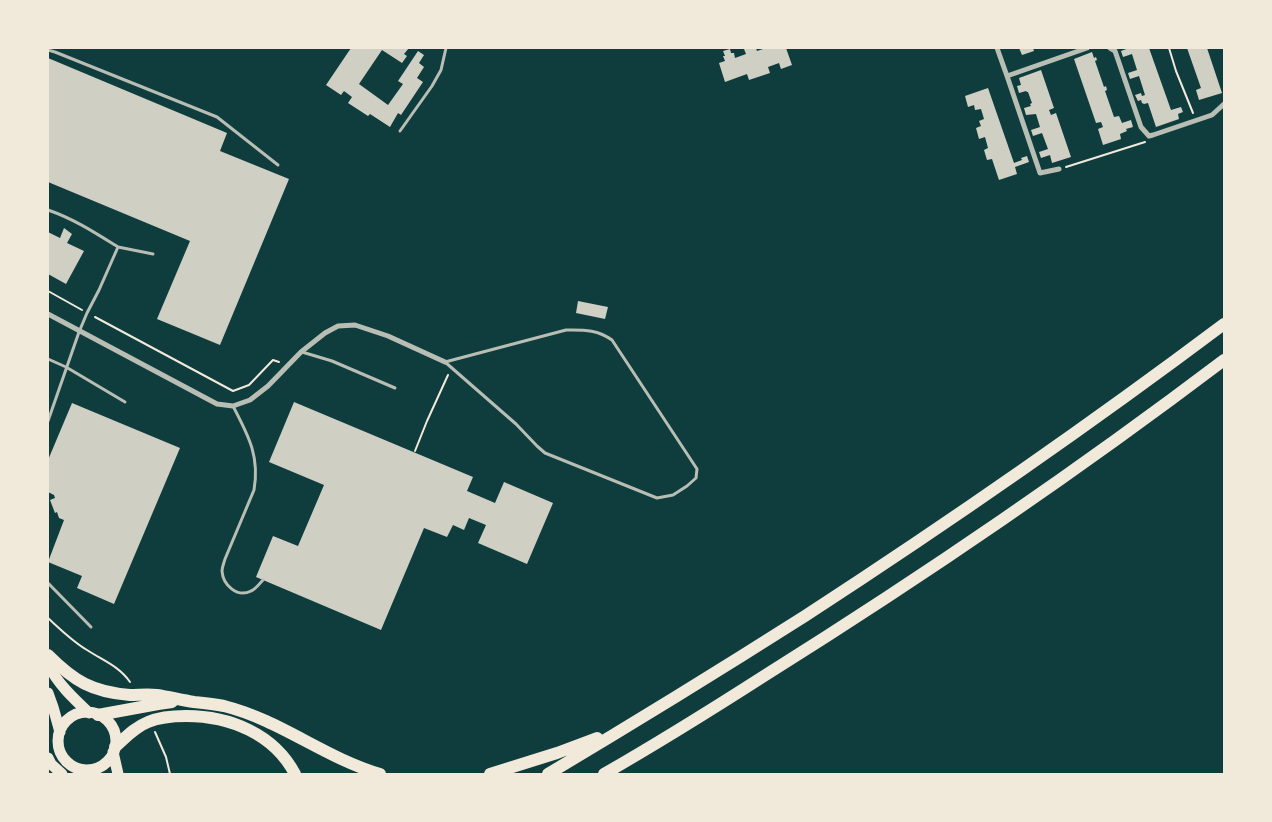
<!DOCTYPE html>
<html>
<head>
<meta charset="utf-8">
<style>
	body { margin:0 }
	#map { position:relative; width:1272px; height:822px; overflow:hidden; background:#0f3d3e; font-family:Commissioner,sans-serif }
	canvas { display:block }
	.frame { position:absolute; inset:0; border:49px solid #f1e9da; pointer-events:none }
</style>
</head>
<body>
<div id="map">
<canvas width="1272" height="822"></canvas>
<div class="frame"></div>
</div>
<script>
const ctx = document.querySelector('canvas').getContext('2d');
ctx.lineJoin = 'round';
function fillPath(path, color) {
  ctx.fillStyle = color;
  ctx.fill(path, 'evenodd');
}
function strokePath(path, color, width, dash) {
  ctx.strokeStyle = color;
  ctx.lineWidth = width;
  ctx.lineCap = dash ? 'butt' : 'round';
  ctx.setLineDash(dash || []);
  ctx.stroke(path);
}
fillPath(new Path2D(`
	M 351,48 L 409,48 L 404,54 L 407,56 L 402,63 L 382,50 L 359,84 L 388,105 L 403,84 L 398,81 L 418,51 L 424,55 L 419,63 L 424,67 L 417,78 L 423,82 L 401,115 L 398,113 L 390,127 L 370,114 L 368,116 L 348,103 L 352,97 L 344,91 L 341,95 L 326,85 Z
	M 746,48 L 756,48 L 757,51 L 766,48 L 786,48 L 792,65 L 781,69 L 779,63 L 768,67 L 770,73 L 749,80 L 747,74 L 725,82 L 719,63 L 725,61 L 723,56 L 725,56 L 723,51 L 730,49 L 731,53 L 734,53 L 735,58 L 746,54 L 744,49 L 747,48 Z
	M 1019,48 L 1033,48 L 1034,51 L 1022,55 Z
	M 1129,48 L 1149,48 L 1171,110 L 1181,107 L 1183,112 L 1178,114 L 1179,119 L 1156,127 L 1148,103 L 1144,104 L 1142,103 L 1141,100 L 1138,101 L 1135,95 L 1141,93 L 1142,96 L 1145,95 L 1139,76 L 1130,79 L 1128,73 L 1137,70 L 1132,54 L 1123,57 L 1121,51 Z
	M 1187,48 L 1207,48 L 1222,93 L 1199,100 L 1196,90 L 1201,88 Z
	M 1092,52 L 1094,58 L 1096,57 L 1097,60 L 1095,61 L 1104,87 L 1106,86 L 1107,90 L 1105,91 L 1114,117 L 1119,116 L 1122,123 L 1131,120 L 1133,127 L 1126,129 L 1127,131 L 1120,134 L 1121,139 L 1103,145 L 1098,129 L 1103,127 L 1101,122 L 1096,123 L 1074,59 Z
	M 48,58 L 227,133 L 220,151 L 289,179 L 220,345 L 157,319 L 190,241 L 48,182 Z
	M 1041,70 L 1054,108 L 1049,110 L 1051,115 L 1056,113 L 1071,157 L 1052,163 L 1050,155 L 1041,158 L 1039,152 L 1048,149 L 1042,133 L 1033,136 L 1031,130 L 1040,127 L 1036,114 L 1026,115 L 1024,108 L 1031,106 L 1030,104 L 1032,103 L 1028,92 L 1027,92 L 1026,91 L 1019,93 L 1017,86 L 1021,85 L 1019,78 Z
	M 988,88 L 1014,163 L 1022,160 L 1021,158 L 1027,156 L 1029,162 L 1015,167 L 1017,174 L 999,180 L 992,159 L 987,160 L 984,150 L 988,148 L 985,137 L 979,139 L 976,128 L 981,126 L 979,121 L 984,119 L 981,109 L 975,110 L 974,105 L 968,107 L 965,96 Z
	M 64,228 L 72,234 L 67,243 L 84,251 L 66,284 L 48,274 L 48,232 L 60,238 Z
	M 578,301 L 608,307 L 605,319 L 576,313 Z
	M 294,402 L 473,477 L 467,491 L 495,503 L 504,482 L 553,503 L 527,564 L 478,543 L 486,525 L 469,518 L 464,530 L 453,525 L 447,537 L 424,528 L 381,630 L 256,577 L 273,536 L 298,546 L 324,485 L 269,462 Z
	M 72,403 L 180,448 L 114,604 L 77,588 L 82,576 L 48,562 L 64,520 L 59,518 L 57,512 L 55,513 L 50,500 L 55,498 L 54,495 L 48,492 L 48,460 Z`), '#cfcfc3');
strokePath(new Path2D(`
	M 1169,48 L 1176,71 L 1193,113
	M 1066,167 L 1145,142
	M 48,291 L 82,310
	M 95,317 L 233,391 L 249,385 L 273,360 L 279,362
	M 415,451 L 427,421 L 448,375
	M 48,618 C 60,629 72,641 87,650 C 102,660 119,666 130,682
	M 155,732 L 166,757 L 170,774`), '#f1e9da', 2);
strokePath(new Path2D(`
	M 48,50 L 55,52 L 217,117 L 278,165
	M 400,131 L 432,86 L 441,70 L 446,48
	M 48,210 C 74,219 94,232 118,247 L 99,290 L 87,313 L 79,332 L 48,421
	M 118,247 L 153,254
	M 566,330 C 583,330 597,329 612,340 L 697,469 L 696,478 L 687,486 L 673,495 L 657,498 L 545,453 L 537,446 L 516,424 L 445,362 Z
	M 302,352 L 332,361 L 395,388
	M 48,359 L 66,367 L 125,402
	M 233,406 C 248,435 260,456 254,490 L 225,559 C 224,563 222,567 222,571 C 223,585 237,598 251,591 C 256,589 259,584 263,580
	M 48,583 L 91,627`), '#b8beb3', 3);
strokePath(new Path2D(`
	M 997,48 L 1007,76
	M 1110,48 L 1115,51 L 1141,127 L 1149,136 L 1153,135 L 1212,115 L 1224,104
	M 1059,169 L 1040,173 L 1007,76 L 1087,48
	M 48,314 L 217,404 L 233,406 L 250,400 L 268,386 L 301,352 L 325,333 L 338,326 L 355,325 L 388,336 L 445,362`), '#b8beb3', 5);
strokePath(new Path2D(`
	M 48,664 C 57,683 73,698 89,713
	M 48,693 L 53,707 L 60,732
	M58 741a29 29 0 1 1 58 0a29 29 0 1 1-58 0Z
	M 113,752 L 118,774
	M 48,758 L 51,764 L 62,774`), '#f1e9da', 11);
strokePath(new Path2D(`
	M 48,655 C 74,681 92,692 130,695 C 139,695 148,694 157,695 C 169,697 182,700 194,702 C 204,703 214,704 224,706 C 280,720 325,758 380,774
	M 98,715 L 158,704 L 172,702
	M 115,747 C 125,738 135,727 148,722 C 160,717 173,716 186,716 C 230,716 274,734 295,774
	M 490,774 L 557,753 L 597,738
	M 548,774 C 634,723 720,670 805,616 C 948,523 1088,426 1224,324
	M 604,774 C 658,743 711,710 764,676 C 922,577 1076,472 1224,360`), '#f1e9da', 12);
</script>
</body>
</html>
